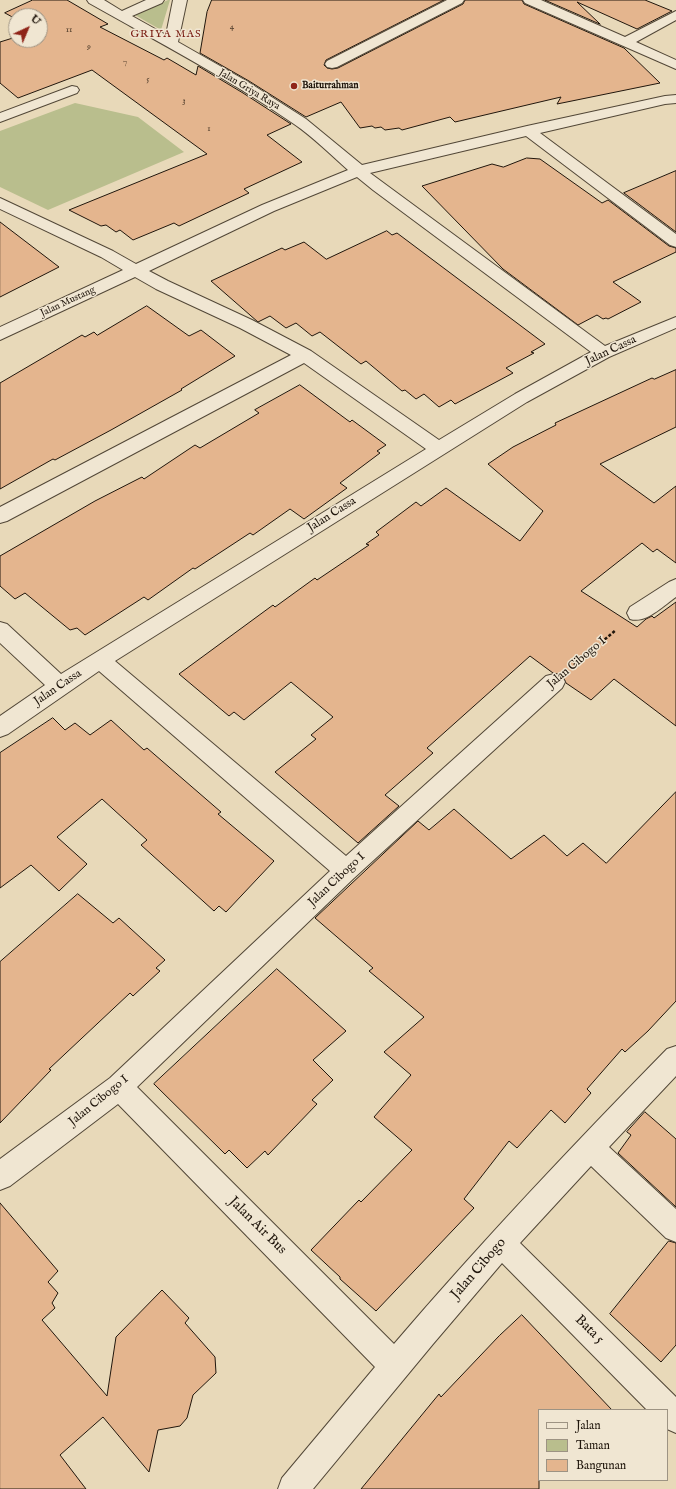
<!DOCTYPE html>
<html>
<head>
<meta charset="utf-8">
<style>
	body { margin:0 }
	#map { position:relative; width:676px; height:1489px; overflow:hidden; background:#e8d9b9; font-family:"IM FELL English",serif }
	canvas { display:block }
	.legend { position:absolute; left:538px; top:1409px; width:130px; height:72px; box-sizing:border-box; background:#f0e6d2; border:1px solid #9d9383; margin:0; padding:5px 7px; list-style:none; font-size:12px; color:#20160c }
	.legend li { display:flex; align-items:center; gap:8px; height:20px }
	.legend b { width:20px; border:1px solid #9d9383 }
	.north { position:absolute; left:8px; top:8px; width:40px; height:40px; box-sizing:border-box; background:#f0e6d2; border:1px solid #9d9383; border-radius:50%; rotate:44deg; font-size:11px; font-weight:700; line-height:16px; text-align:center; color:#20160c }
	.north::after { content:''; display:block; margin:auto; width:14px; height:18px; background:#8f2418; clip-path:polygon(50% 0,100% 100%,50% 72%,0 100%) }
</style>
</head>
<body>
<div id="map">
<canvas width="676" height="1489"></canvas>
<ul class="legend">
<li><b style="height:5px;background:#f0e6d2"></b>Jalan</li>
<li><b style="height:11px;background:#b9be8d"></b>Taman</li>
<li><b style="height:11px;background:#e4b58e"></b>Bangunan</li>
</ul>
<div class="north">U</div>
</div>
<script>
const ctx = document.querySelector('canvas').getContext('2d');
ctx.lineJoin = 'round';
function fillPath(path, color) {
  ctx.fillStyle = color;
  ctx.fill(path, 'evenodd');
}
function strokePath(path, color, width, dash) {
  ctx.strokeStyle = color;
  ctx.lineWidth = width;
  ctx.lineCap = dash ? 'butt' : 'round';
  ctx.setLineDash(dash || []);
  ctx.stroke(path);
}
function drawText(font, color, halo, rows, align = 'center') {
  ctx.font = font + ' "IM FELL English",serif';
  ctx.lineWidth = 3;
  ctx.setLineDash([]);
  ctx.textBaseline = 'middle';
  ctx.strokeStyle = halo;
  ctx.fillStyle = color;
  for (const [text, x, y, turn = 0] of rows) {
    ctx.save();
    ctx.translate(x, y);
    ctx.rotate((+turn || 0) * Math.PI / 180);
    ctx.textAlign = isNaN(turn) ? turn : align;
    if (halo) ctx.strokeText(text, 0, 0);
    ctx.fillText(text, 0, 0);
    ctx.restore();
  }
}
fillPath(new Path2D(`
	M 168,0 L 170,0 L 161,30 L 135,15 Z
	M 75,103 L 138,117 L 184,152 L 48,210 L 0,187 L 0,131 Z`), '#b9be8d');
const building = new Path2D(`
	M 33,0 L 67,0 L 108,24 L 100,27 L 164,60 L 167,58 L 196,75 L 198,66 L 243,93 L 291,124 L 267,135 L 302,162 L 244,189 L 249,193 L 179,226 L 174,223 L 133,240 L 120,230 L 116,232 L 106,225 L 101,226 L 69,210 L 207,154 L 92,70 L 18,98 L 0,83 L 0,42 L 16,37 L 16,40 L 40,40 L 40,16 L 16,16 L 16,19 L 5,13 Z
	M 212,0 L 444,0 L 326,60 L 324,65 L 327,68 L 332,69 L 338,68 L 463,4 L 465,0 L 522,0 L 524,4 L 624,48 L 660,83 L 557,104 L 561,97 L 455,122 L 450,117 L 402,130 L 399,128 L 385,130 L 381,127 L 375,128 L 372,126 L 360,128 L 341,102 L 306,117 L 249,81 L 200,53 L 207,12 Z
	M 545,0 L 645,0 L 672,11 L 637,29 L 577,2 L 600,24 Z
	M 527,158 L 540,159 L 602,203 L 608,200 L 669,246 L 676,248 L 676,252 L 613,282 L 641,302 L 608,319 L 606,318 L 603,319 L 597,315 L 578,325 L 503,269 L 422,186 L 492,164 L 503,167 Z
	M 676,171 L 676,232 L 624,193 Z
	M 0,222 L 59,267 L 0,297 Z
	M 387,231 L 392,235 L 397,233 L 545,344 L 531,352 L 534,353 L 506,368 L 513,373 L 455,404 L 451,400 L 439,407 L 424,394 L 416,399 L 405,390 L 402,391 L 366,361 L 361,364 L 320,332 L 312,336 L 296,323 L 286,328 L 270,316 L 258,322 L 211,281 L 282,248 L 285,250 L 304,242 L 326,259 Z
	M 147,306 L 189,336 L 201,330 L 235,356 L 181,389 L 182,390 L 111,430 L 55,460 L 53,459 L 0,489 L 0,383 L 82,335 L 85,337 L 94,332 L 97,335 Z
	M 676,370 L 676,427 L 600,464 L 654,503 L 676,486 L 676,563 L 657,549 L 653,552 L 642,543 L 581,591 L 637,627 L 646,619 L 652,616 L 654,618 L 676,602 L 676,726 L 614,679 L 591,700 L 566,683 L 562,675 L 553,673 L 530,656 L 427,748 L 433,753 L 385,795 L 399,806 L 358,843 L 275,772 L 316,739 L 311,735 L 333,717 L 291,682 L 244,720 L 234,712 L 229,716 L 179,674 L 273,605 L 275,607 L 315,578 L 317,580 L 369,545 L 366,544 L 379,535 L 376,532 L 416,502 L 421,506 L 446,488 L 520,541 L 543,511 L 488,464 L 513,447 L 556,425 L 555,423 L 652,378 L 654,379 Z
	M 300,385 L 350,422 L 352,420 L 386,445 L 377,451 L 380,453 L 340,483 L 347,488 L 304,519 L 290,509 L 253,535 L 250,533 L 195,569 L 193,568 L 148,600 L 144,597 L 85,635 L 77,628 L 70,630 L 25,593 L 15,599 L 0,586 L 0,556 L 95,501 L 142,477 L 144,479 L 195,445 L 200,448 L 259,413 L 255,410 Z
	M 53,718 L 65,730 L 75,723 L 90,735 L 111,720 L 144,750 L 147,748 L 221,812 L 218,814 L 274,861 L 226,912 L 219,906 L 214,911 L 141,845 L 147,840 L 102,799 L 57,837 L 87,864 L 59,891 L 31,865 L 0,888 L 0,753 Z
	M 676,792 L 676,1001 L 648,1031 L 625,1052 L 622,1049 L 587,1089 L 591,1093 L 565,1123 L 551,1110 L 517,1148 L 509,1141 L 464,1199 L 474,1208 L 376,1311 L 340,1279 L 340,1277 L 311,1250 L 359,1200 L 361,1202 L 412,1150 L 374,1117 L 411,1075 L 384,1052 L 424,1017 L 369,971 L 373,968 L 315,918 L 418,821 L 429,830 L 454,809 L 511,859 L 544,835 L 567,856 L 583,843 L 606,863 Z
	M 78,894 L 113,923 L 119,918 L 165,960 L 156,968 L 160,971 L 133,996 L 130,993 L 49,1069 L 51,1070 L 0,1123 L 0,962 Z
	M 277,969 L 346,1031 L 313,1060 L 333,1080 L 312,1100 L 317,1104 L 268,1155 L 265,1151 L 247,1168 L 229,1150 L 225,1154 L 154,1084 Z
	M 645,1112 L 676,1139 L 676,1207 L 618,1153 L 631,1135 L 627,1132 Z
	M 0,1203 L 58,1271 L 48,1282 L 58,1293 L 52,1303 L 55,1308 L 42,1320 L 107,1396 L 116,1337 L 162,1290 L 189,1318 L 185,1323 L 215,1357 L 216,1373 L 193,1395 L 187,1418 L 180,1426 L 158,1430 L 149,1472 L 103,1417 L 60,1455 L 86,1489 L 0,1489 Z
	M 669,1241 L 676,1243 L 676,1345 L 661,1362 L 610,1314 Z
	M 522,1315 L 612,1410 L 539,1410 L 539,1489 L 361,1489 L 439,1394 L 441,1397 L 499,1336 Z`);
fillPath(building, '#e4b58e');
strokePath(building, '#20160c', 1);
const minor = new Path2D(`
	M 87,0 L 104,0 L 122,11 L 146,0 L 164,0 L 162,3 L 132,16 L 166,35 L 173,0 L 187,0 L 178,42 L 248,82 L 306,119 L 362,165 L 527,126 L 665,96 L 676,95 L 676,103 L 665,104 L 540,133 L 676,234 L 676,247 L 670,245 L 526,136 L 370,173 L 605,346 L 676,317 L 676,328 L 609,357 L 527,402 L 115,661 L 346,856 L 546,676 L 554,674 L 562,676 L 565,682 L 562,688 L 354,878 L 137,1087 L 394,1344 C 481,1242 573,1145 667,1049 L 676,1046 L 676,1076 L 609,1147 L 676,1209 L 676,1242 L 666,1238 L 591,1166 L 520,1243 L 676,1397 L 676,1433 L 667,1429 L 667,1410 L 647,1410 L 502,1263 L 433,1344 L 313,1489 L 278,1489 L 282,1478 L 375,1367 L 118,1104 L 10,1186 L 0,1190 L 0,1159 L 110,1078 L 330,871 L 99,671 L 8,734 L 0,737 L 0,716 L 45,685 L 0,643 L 0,622 L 7,624 L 61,674 L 426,449 L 304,363 L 7,521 L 0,523 L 0,507 L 291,355 L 240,328 L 156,289 L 135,277 L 0,340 L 0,327 L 123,270 L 101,257 L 0,209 L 0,198 L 113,251 L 136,264 L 262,205 L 348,170 C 331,155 313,137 294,124 C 229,79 158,42 89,3 ZM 357,177 L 373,190 L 591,352 L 515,394 L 439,440 L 311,351 L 252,320 L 168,281 L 149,271 L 274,211 Z
	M 447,0 L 464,0 L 462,3 L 337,67 L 332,68 L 327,67 L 325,64 L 327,61 Z
	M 523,0 L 541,0 L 625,37 L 676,11 L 676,20 L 636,42 L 676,60 L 676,69 L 525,3 Z
	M 72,86 L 77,87 L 79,90 L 77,93 L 0,122 L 0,113 Z
	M 676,579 L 676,597 C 663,606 646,624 630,619 L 627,613 L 630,607 L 669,582 Z`);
strokePath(minor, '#524737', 2);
strokePath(new Path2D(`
	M 574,665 L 616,630`), '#20160c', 2.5, [3, 2]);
fillPath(minor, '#f0e6d2');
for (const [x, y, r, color] of [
	[294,86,4,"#8f2418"]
]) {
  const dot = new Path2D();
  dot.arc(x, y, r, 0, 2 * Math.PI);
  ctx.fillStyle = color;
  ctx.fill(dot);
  strokePath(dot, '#f0e6d2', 1.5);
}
drawText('9px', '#513e2c', null, [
	["4",232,27],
	["11",69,30],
	["9",89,47],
	["7",125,62],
	["5",148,80],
	["3",184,101],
	["1",209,129]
]);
drawText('bold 10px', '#20160c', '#f0e6d2', [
	["Baiturrahman",302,86]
], 'left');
drawText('10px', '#20160c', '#f0e6d2', [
	["Jalan Griya Raya",249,90,31],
	["Jalan Mustang",68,302,-25]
]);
ctx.letterSpacing = '1px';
drawText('11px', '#7a1f14', '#f0e6d2', [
	["GRIYA MAS",166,35]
]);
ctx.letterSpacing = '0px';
drawText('12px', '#20160c', '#f0e6d2', [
	["Jalan Cassa",611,351,-25],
	["Jalan Cassa",332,515,-32],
	["Jalan Cibogo I",577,663,-40],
	["Jalan Cassa",58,688,-34],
	["Jalan Cibogo I",337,880,-43],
	["Jalan Cibogo I",99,1101,-39]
]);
drawText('14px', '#20160c', '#f0e6d2', [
	["Jalan Air Bus",257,1226,45],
	["Jalan Cibogo",479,1269,-49],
	["Bata 5",589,1330,45]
]);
</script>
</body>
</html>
